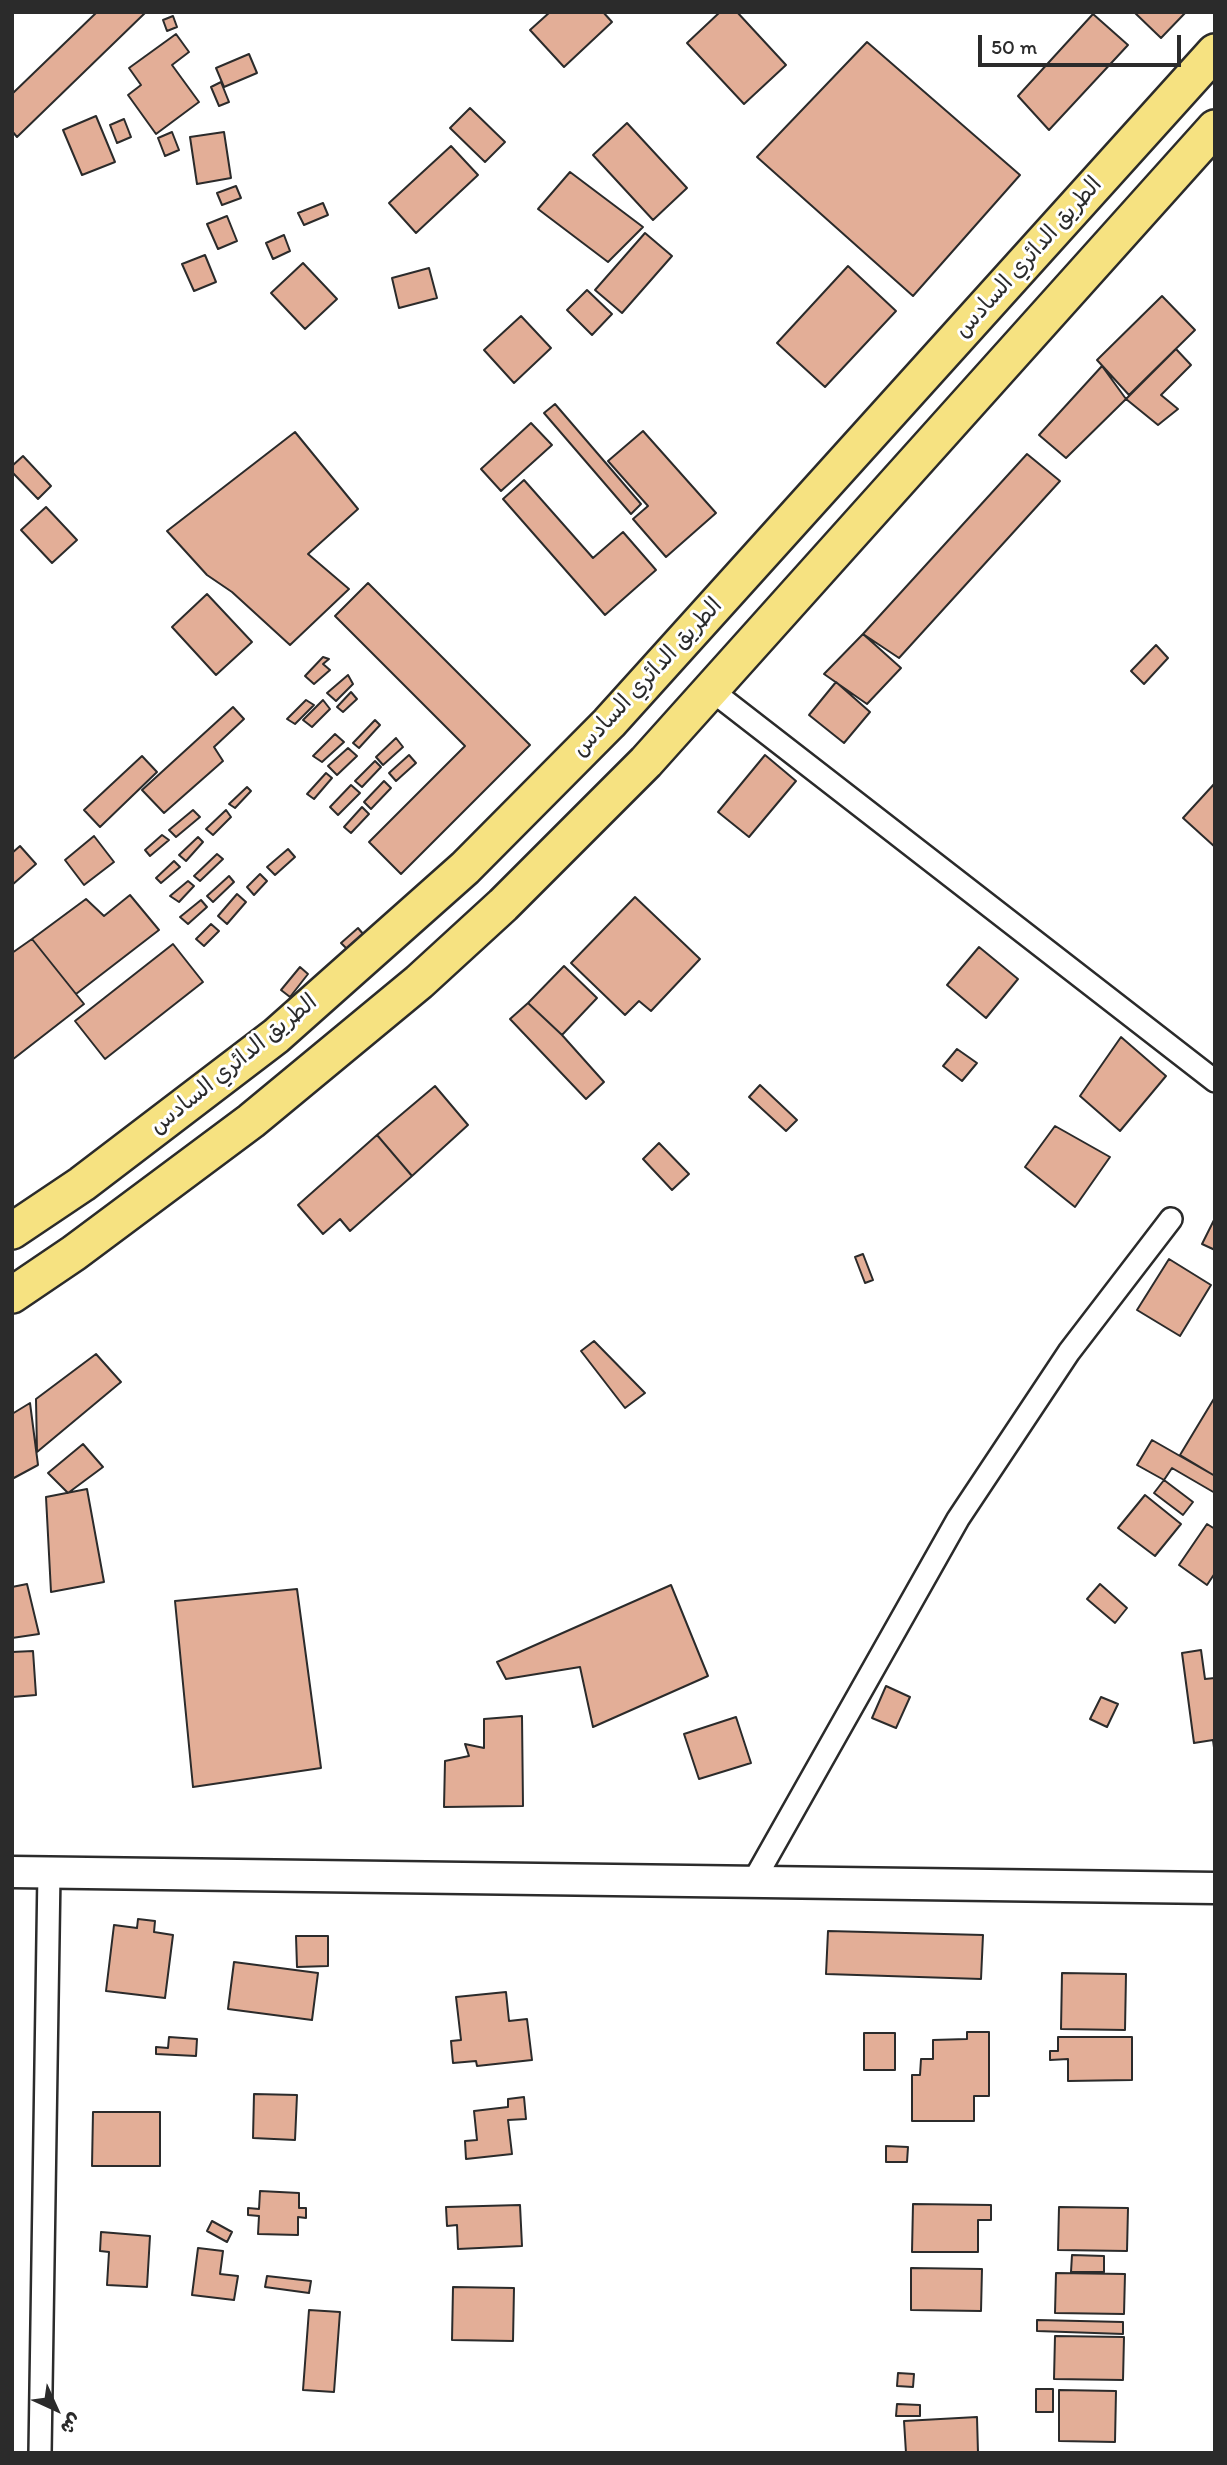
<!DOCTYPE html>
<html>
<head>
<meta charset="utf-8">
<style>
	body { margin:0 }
	#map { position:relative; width:1227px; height:2465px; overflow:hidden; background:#fff; font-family:Itim,"Playpen Sans Arabic",sans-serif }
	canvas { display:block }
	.frame { position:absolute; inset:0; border:14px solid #2b2b2b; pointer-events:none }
	.north { position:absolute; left:21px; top:2374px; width:70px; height:70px; -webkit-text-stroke:5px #fff; paint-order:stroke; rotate:135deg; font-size:19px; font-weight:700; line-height:28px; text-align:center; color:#2b2b2b }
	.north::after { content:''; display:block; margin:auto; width:24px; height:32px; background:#2b2b2b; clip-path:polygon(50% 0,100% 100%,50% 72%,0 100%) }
	.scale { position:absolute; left:978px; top:35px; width:203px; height:32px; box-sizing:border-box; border:4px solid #2b2b2b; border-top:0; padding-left:9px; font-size:21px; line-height:24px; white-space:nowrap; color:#2b2b2b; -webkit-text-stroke:5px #fff; paint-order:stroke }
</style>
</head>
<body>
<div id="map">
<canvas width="1227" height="2465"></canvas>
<div class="frame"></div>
<div class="north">ش</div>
<div class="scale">50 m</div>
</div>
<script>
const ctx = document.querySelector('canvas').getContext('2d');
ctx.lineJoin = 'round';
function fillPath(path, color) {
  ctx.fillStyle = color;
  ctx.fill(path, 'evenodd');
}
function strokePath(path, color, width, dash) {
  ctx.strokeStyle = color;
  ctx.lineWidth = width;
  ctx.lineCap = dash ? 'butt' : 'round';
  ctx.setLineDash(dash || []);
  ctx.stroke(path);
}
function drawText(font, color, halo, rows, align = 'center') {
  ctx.font = font + ' Itim,"Playpen Sans Arabic",sans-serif';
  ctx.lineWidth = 6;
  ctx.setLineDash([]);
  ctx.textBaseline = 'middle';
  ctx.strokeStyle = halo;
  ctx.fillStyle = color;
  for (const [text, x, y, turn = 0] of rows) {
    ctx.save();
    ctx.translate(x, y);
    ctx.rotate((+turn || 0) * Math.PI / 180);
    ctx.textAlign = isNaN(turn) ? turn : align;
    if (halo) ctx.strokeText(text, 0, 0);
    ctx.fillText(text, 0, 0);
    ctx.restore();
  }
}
const building = new Path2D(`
	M 97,12 L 146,12 L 17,137 L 12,131 L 12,94 Z
	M 550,12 L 603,12 L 612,22 L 564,67 L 530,30 Z
	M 720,12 L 737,12 L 786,65 L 744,104 L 687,43 Z
	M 1134,12 L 1186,12 L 1161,38 Z
	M 1093,14 L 1128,45 L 1049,130 L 1018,96 Z
	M 173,16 L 177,27 L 167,31 L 163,20 Z
	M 176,34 L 189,52 L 172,65 L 199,102 L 156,134 L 128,95 L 141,85 L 129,68 Z
	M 867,42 L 1020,175 L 913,296 L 757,157 Z
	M 249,54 L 257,73 L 224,87 L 216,68 Z
	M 221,82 L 229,102 L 219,106 L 211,87 Z
	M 470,108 L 505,142 L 485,162 L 450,128 Z
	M 96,116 L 115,162 L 82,175 L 63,130 Z
	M 124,119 L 131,137 L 117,143 L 110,125 Z
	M 627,123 L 687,188 L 653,220 L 593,155 Z
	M 172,132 L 179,150 L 165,156 L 158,138 Z
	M 224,132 L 231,178 L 197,184 L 190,137 Z
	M 451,146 L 478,175 L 416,233 L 389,203 Z
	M 570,172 L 643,227 L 608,262 L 538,209 Z
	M 236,186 L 241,198 L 222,205 L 217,193 Z
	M 323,203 L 328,215 L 304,225 L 298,213 Z
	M 227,216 L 237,241 L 218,249 L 207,224 Z
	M 645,233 L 672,256 L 622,313 L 595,290 Z
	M 284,235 L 290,251 L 273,259 L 266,243 Z
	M 205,255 L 216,282 L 194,291 L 182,264 Z
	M 303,263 L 337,299 L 305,329 L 271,293 Z
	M 848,266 L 896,311 L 825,387 L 777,343 Z
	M 429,268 L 437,298 L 399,308 L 392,278 Z
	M 587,290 L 612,314 L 592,335 L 567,310 Z
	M 1162,296 L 1195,330 L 1129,395 L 1097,360 Z
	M 521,316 L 551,348 L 514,383 L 484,350 Z
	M 1176,349 L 1191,365 L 1161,395 L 1178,409 L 1158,425 L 1126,399 Z
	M 1102,366 L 1126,399 L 1066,458 L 1039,435 Z
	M 555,404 L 641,504 L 631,514 L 544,413 Z
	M 531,423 L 552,445 L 501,491 L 481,469 Z
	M 643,431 L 716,513 L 666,557 L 633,519 L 648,506 L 608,461 Z
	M 295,432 L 358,509 L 308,554 L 349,589 L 290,645 L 232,592 L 207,575 L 167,531 Z
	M 1027,454 L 1060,481 L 899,658 L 863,634 Z
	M 23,456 L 51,486 L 38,499 L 12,472 L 12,466 Z
	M 524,480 L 593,558 L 623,532 L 656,570 L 605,615 L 503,499 Z
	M 46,507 L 77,540 L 52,563 L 21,530 Z
	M 368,583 L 530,745 L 401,874 L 369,842 L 465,746 L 335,616 Z
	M 207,594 L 252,642 L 216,675 L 172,627 Z
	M 863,634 L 901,668 L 867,704 L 824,674 Z
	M 1156,645 L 1168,658 L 1144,684 L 1131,671 Z
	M 323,657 L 329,659 L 323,664 L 330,670 L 314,684 L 305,676 Z
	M 348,675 L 353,684 L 336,701 L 327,693 Z
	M 836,682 L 870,712 L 844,743 L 809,715 Z
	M 351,692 L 357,699 L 343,712 L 337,707 Z
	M 306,700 L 314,705 L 295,724 L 287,719 Z
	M 323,700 L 330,709 L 312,727 L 303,720 Z
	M 233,707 L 244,719 L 214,747 L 223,761 L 164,813 L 142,790 Z
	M 375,720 L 380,725 L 359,748 L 353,743 Z
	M 335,734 L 344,742 L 322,762 L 313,756 Z
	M 396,738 L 403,747 L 383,765 L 376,757 Z
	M 348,748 L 357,756 L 337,775 L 328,766 Z
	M 409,755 L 416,763 L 396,781 L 389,773 Z
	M 765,755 L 796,781 L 749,837 L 718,812 Z
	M 142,756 L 157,772 L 100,827 L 84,810 Z
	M 375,761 L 381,767 L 362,787 L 355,781 Z
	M 326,773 L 332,778 L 314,799 L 307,794 Z
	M 384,781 L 391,788 L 371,809 L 364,802 Z
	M 1215,783 L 1215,847 L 1183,818 Z
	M 351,785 L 360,793 L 338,815 L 330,807 Z
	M 247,787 L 251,791 L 235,808 L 229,804 Z
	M 362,807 L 369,814 L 351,833 L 344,827 Z
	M 193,810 L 200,817 L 176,837 L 169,830 Z
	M 226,810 L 231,817 L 213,835 L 206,829 Z
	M 162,835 L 169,840 L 150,856 L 145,850 Z
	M 94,836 L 114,862 L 84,885 L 65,860 Z
	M 198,837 L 203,842 L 186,861 L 179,855 Z
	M 20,846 L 36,864 L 12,885 L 12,853 Z
	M 288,849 L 295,857 L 275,875 L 267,867 Z
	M 217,854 L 223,859 L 200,881 L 194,876 Z
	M 174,861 L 180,867 L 161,883 L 156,878 Z
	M 260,874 L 267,881 L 254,895 L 247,887 Z
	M 229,876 L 234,882 L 213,902 L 207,896 Z
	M 188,881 L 194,886 L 179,902 L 170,896 Z
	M 237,894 L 246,902 L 227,924 L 218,916 Z
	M 130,895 L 159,930 L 76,994 L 32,939 L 86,899 L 104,916 Z
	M 635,897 L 700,959 L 651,1011 L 639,1001 L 625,1015 L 571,963 Z
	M 201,900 L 207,907 L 188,924 L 180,917 Z
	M 211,924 L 219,931 L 204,946 L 196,939 Z
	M 358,928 L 364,935 L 348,950 L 341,943 Z
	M 32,939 L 84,1004 L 12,1060 L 12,953 Z
	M 173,944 L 203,982 L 105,1059 L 75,1021 Z
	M 979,947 L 1018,979 L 986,1018 L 947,985 Z
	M 564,966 L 597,998 L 562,1035 L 528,1003 Z
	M 300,967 L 308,974 L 290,997 L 281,990 Z
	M 528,1003 L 562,1035 L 604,1082 L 586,1099 L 510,1019 Z
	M 1121,1037 L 1166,1076 L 1120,1131 L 1080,1096 Z
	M 957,1049 L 977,1063 L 962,1081 L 943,1066 Z
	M 760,1085 L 797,1120 L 786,1131 L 749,1097 Z
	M 435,1086 L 468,1125 L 412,1176 L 377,1135 Z
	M 1055,1126 L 1110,1157 L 1075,1207 L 1025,1167 Z
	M 377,1135 L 412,1176 L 350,1231 L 340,1219 L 323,1234 L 298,1205 Z
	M 659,1143 L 689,1174 L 672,1190 L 643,1159 Z
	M 1215,1218 L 1215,1250 L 1202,1244 Z
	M 863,1254 L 873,1280 L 865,1283 L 855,1257 Z
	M 1169,1259 L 1211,1285 L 1180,1336 L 1137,1310 Z
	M 594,1341 L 645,1393 L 625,1408 L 581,1351 Z
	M 96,1354 L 121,1382 L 37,1452 L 36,1399 Z
	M 1215,1397 L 1215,1476 L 1180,1455 Z
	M 30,1403 L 38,1465 L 12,1479 L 12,1414 Z
	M 1152,1440 L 1215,1476 L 1215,1493 L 1172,1468 L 1164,1480 L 1137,1465 Z
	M 83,1444 L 103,1467 L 68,1493 L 48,1473 Z
	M 1164,1480 L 1193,1502 L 1183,1515 L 1154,1493 Z
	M 87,1489 L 104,1582 L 51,1592 L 46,1497 Z
	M 1145,1495 L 1181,1524 L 1155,1556 L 1118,1528 Z
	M 1207,1524 L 1215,1529 L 1215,1573 L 1207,1585 L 1179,1565 Z
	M 27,1584 L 39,1634 L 12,1638 L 12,1587 Z
	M 1100,1584 L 1127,1608 L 1115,1623 L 1087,1599 Z
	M 671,1585 L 708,1676 L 593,1727 L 580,1667 L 506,1679 L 497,1662 Z
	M 297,1589 L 321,1768 L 193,1787 L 175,1601 Z
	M 1201,1650 L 1205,1679 L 1215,1678 L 1215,1755 L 1213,1740 L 1194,1743 L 1182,1653 Z
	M 33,1651 L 36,1695 L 12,1697 L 12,1652 Z
	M 886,1686 L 910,1697 L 896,1728 L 872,1718 Z
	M 1101,1697 L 1118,1704 L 1107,1727 L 1090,1719 Z
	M 522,1716 L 523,1806 L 444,1807 L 445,1761 L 469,1756 L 465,1744 L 484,1748 L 484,1719 Z
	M 736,1717 L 751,1763 L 699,1779 L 684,1734 Z
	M 138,1919 L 155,1921 L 154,1932 L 173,1935 L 165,1998 L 106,1991 L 114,1925 L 137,1928 Z
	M 828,1931 L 983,1935 L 981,1979 L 826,1974 Z
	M 296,1936 L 328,1936 L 328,1966 L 297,1967 Z
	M 234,1962 L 318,1973 L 312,2020 L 228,2009 Z
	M 1062,1973 L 1126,1974 L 1125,2030 L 1061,2029 Z
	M 506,1992 L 509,2021 L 527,2019 L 532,2060 L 477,2066 L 476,2061 L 453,2063 L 451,2041 L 461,2040 L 456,1997 Z
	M 967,2032 L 989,2032 L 989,2096 L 974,2096 L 974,2121 L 912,2121 L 912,2075 L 920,2075 L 921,2059 L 933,2059 L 933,2040 L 967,2039 Z
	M 864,2033 L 895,2033 L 895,2070 L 864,2070 Z
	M 169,2037 L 197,2039 L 196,2056 L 156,2054 L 156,2047 L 168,2048 Z
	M 1058,2037 L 1132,2037 L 1132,2080 L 1068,2081 L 1068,2059 L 1050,2060 L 1050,2051 L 1058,2051 Z
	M 254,2094 L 297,2095 L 295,2140 L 253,2138 Z
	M 524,2097 L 526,2119 L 508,2120 L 512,2154 L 466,2159 L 465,2141 L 477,2140 L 474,2111 L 508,2107 L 508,2099 Z
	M 93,2112 L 160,2112 L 160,2166 L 92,2166 Z
	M 886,2146 L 908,2147 L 907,2162 L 886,2162 Z
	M 260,2191 L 299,2193 L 299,2208 L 306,2208 L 306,2218 L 298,2217 L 298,2235 L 258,2234 L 259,2216 L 248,2215 L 248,2208 L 259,2209 Z
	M 913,2204 L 991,2205 L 991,2220 L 978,2220 L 978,2252 L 912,2252 Z
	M 520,2205 L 522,2246 L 458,2249 L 457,2225 L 447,2226 L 446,2207 Z
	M 1059,2207 L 1128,2208 L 1127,2251 L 1058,2250 Z
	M 212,2221 L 232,2232 L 227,2242 L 207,2231 Z
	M 101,2232 L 150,2236 L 147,2287 L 107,2285 L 109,2252 L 100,2251 Z
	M 198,2248 L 223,2251 L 220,2274 L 238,2276 L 234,2300 L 192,2295 Z
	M 1072,2255 L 1104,2256 L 1104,2272 L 1071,2272 Z
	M 911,2268 L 982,2269 L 981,2311 L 911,2310 Z
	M 1056,2273 L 1125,2274 L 1124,2314 L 1055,2313 Z
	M 267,2276 L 311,2281 L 309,2293 L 265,2287 Z
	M 453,2287 L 514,2288 L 513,2341 L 452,2340 Z
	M 309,2310 L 340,2312 L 334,2392 L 303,2390 Z
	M 1037,2320 L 1123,2322 L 1123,2334 L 1037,2331 Z
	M 1055,2336 L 1124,2337 L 1123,2380 L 1054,2379 Z
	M 898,2373 L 914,2374 L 913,2387 L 897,2386 Z
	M 1036,2389 L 1053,2389 L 1053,2412 L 1036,2412 Z
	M 1059,2390 L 1116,2391 L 1115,2442 L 1059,2441 Z
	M 897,2404 L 920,2405 L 920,2416 L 896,2416 Z
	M 977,2417 L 978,2453 L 906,2453 L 904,2421 Z`);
fillPath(building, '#e3ae97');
strokePath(building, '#2b2b2b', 2);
const minor = new Path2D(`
	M 711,690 L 1215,1081
	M 753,1882 L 958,1519 L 1069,1352 L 1171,1219
	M 40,2453 L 49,1872`);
const secondary = new Path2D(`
	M 12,1872 L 1215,1888`);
const trunk = new Path2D(`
	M 12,1231 L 82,1184 L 276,1036 L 465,868 L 609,723 L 1215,52
	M 12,1295 L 74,1253 L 251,1121 L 419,982 L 503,905 L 646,762 L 1215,128`);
strokePath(minor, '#2b2b2b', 26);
strokePath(secondary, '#2b2b2b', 35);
strokePath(trunk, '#2b2b2b', 40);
strokePath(minor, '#fff', 21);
strokePath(secondary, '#fff', 30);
strokePath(trunk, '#f6e281', 35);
drawText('23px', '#2b2b2b', '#fff', [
	["الطريق الدائري السادس",1029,258,-48],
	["الطريق الدائري السادس",648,678,-47],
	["الطريق الدائري السادس",234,1065,-39]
]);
</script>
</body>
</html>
